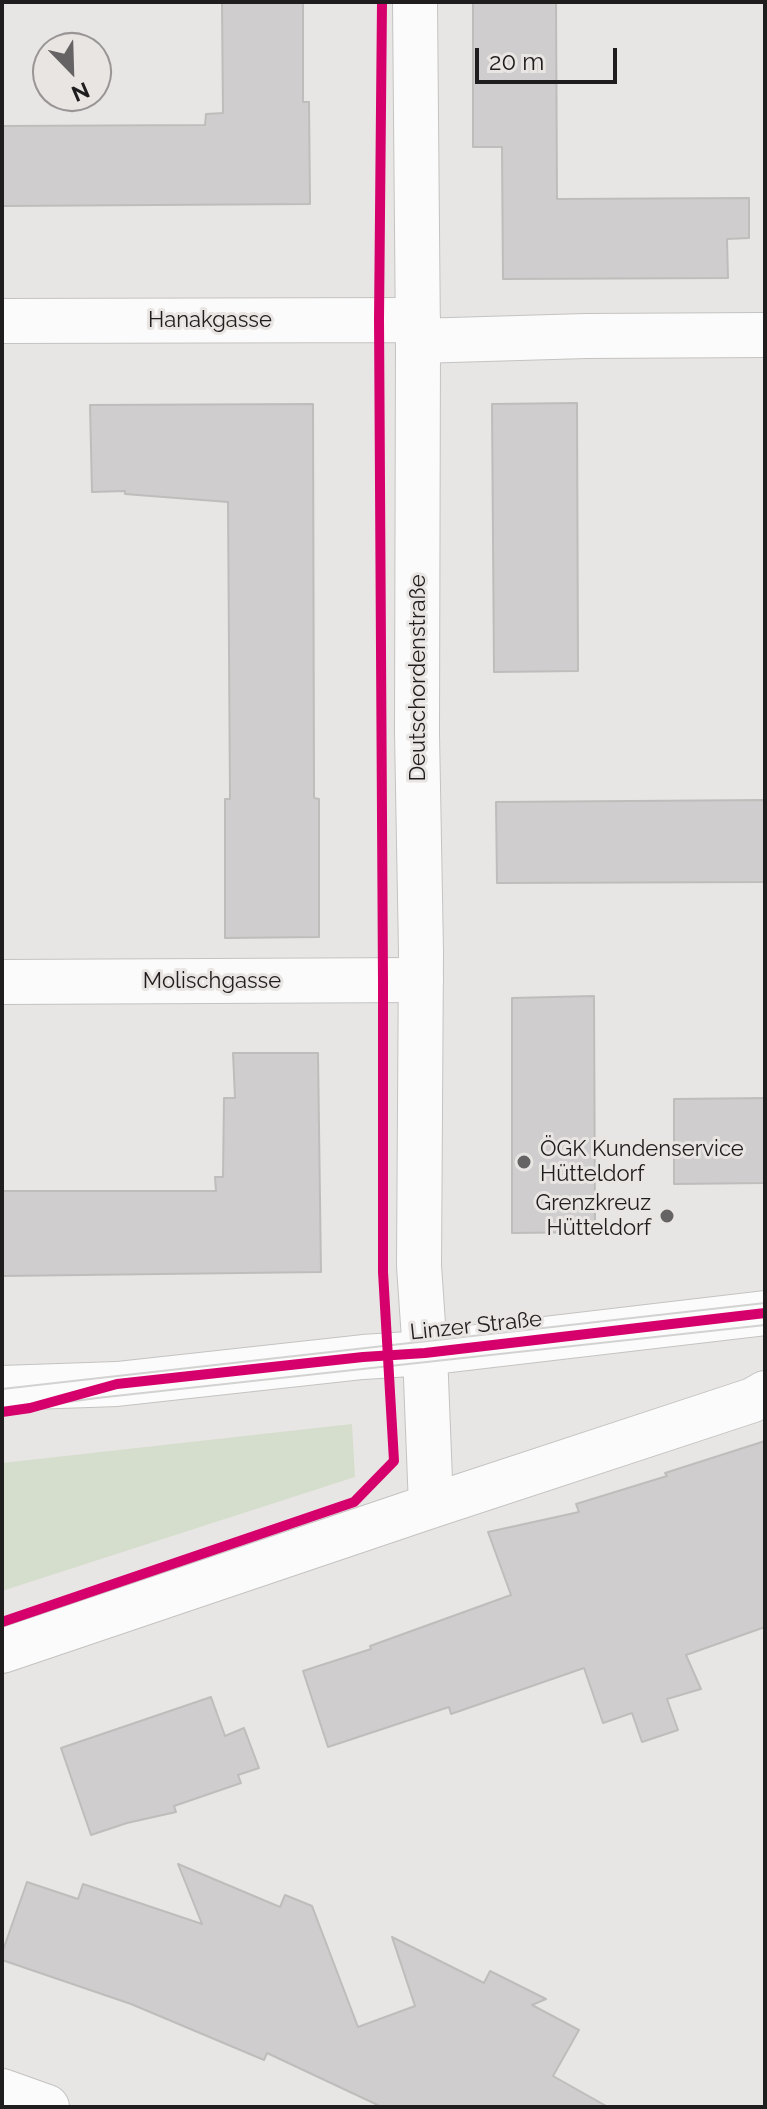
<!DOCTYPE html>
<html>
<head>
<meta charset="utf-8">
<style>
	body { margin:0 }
	#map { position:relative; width:767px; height:2109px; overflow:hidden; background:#e8e6e4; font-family:Raleway,sans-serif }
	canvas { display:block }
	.frame { position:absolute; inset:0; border:4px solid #1f1d1d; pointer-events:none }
	.north { position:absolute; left:32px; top:32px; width:80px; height:80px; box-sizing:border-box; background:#e9e5e3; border:2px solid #989594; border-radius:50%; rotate:157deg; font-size:22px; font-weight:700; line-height:32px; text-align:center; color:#1f1d1d }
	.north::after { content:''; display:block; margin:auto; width:28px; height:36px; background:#656363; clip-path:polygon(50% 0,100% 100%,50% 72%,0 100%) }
	.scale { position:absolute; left:475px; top:48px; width:142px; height:36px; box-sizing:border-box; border:4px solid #1f1d1d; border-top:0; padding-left:10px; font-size:24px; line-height:28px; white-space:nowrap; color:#1f1d1d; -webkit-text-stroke:6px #e9e5e3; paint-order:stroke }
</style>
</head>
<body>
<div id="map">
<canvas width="767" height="2109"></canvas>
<div class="frame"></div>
<div class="north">N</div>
<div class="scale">20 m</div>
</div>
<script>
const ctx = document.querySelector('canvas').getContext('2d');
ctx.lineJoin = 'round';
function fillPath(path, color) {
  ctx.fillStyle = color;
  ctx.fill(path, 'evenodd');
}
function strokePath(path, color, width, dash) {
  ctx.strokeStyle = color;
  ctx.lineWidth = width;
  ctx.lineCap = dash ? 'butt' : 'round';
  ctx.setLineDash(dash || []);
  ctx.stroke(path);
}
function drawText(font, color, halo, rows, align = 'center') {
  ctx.font = font + ' Raleway,sans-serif';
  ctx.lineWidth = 6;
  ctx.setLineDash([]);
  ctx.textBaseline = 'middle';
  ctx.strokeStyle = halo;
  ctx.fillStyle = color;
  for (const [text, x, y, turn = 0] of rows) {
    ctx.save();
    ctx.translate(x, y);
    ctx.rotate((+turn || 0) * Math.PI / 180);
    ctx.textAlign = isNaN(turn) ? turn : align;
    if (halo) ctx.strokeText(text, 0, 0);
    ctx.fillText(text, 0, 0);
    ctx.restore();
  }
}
fillPath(new Path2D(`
	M 763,2 L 765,2 L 764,276 Z
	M 352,1424 L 355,1477 L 2,1591 L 2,1463 Z`), '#d5decc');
const building = new Path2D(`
	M 222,2 L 303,2 L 303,102 L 309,102 L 310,204 L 2,206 L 2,126 L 205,125 L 206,114 L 223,113 Z
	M 473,2 L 556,2 L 557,199 L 749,198 L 749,238 L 727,239 L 728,278 L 503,279 L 502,147 L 473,147 Z
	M 577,403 L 578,671 L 494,672 L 492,404 Z
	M 313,404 L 314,798 L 319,799 L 319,937 L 225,938 L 225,799 L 230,799 L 228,502 L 125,494 L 125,491 L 92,492 L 90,405 Z
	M 765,800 L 765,882 L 497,883 L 496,802 Z
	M 594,996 L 595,1232 L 512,1233 L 512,998 Z
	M 233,1053 L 318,1053 L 321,1272 L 2,1276 L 2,1191 L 216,1191 L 215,1177 L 223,1177 L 224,1098 L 235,1098 Z
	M 765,1098 L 765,1183 L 674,1184 L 674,1099 Z
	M 765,1441 L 765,1627 L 686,1655 L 701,1689 L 667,1699 L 678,1730 L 642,1742 L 632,1713 L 603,1723 L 584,1668 L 451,1714 L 449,1707 L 328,1747 L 303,1671 L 371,1649 L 370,1646 L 511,1595 L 488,1532 L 579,1512 L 576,1504 L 667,1476 L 665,1473 Z
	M 211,1697 L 225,1736 L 244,1728 L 259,1768 L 238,1775 L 241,1783 L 174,1806 L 176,1812 L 127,1823 L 91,1835 L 61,1748 Z
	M 178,1864 L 280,1907 L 285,1895 L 312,1906 L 358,2027 L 415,2006 L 392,1937 L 484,1983 L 490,1971 L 546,1999 L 532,2005 L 579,2030 L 553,2076 L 608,2107 L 382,2107 L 267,2053 L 264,2060 L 131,2004 L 2,1960 L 2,1953 L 27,1882 L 78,1899 L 83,1884 L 202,1924 Z`);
fillPath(building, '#cfcdcd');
strokePath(building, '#bfbdbc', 2);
const minor = new Path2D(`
	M 2,321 L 418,320
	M 418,341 L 586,336 L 765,335
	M 2,982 L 421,980
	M 2,2091 L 47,2107`);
const tertiary = new Path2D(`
	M 415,2 L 418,341 L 417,733 L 421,952 L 419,1266 L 425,1353`);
const secondary = new Path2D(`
	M 425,1353 L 431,1506
	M 2,1388 L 117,1384 L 363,1357 L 425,1353 L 765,1313
	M 2,1651 L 431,1506 L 753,1400 L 765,1393`);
strokePath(minor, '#c4c3c1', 46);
strokePath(tertiary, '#c4c3c1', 46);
strokePath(secondary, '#c4c3c1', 46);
strokePath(minor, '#fcfbfb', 44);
strokePath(tertiary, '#fcfbfb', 44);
strokePath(secondary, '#fcfbfb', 44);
strokePath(new Path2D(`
	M 2,1389 L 765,1303
	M 2,1411 L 97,1398 L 765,1325`), '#d2d2d1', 2);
strokePath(new Path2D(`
	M 2,1412 L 30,1408 L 117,1384 L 363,1357 L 425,1353 L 765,1313
	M 2,1622 L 354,1502 L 394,1461 L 383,1272 L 383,981 L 379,319 L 382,2`), '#d6006c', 10);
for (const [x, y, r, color] of [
	[524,1162,8,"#656363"],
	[667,1216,8,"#656363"]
]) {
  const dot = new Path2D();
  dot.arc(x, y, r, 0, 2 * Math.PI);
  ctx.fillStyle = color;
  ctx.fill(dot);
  strokePath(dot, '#e9e5e3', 3);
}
drawText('22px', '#1f1d1d', '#e9e5e3', [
	["Hanakgasse",210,320],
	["Deutschordenstraße",418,678,-90],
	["Molischgasse",212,981],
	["Linzer Straße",476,1326,-6]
]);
drawText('22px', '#1f1d1d', '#e9e5e3', [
	["ÖGK Kundenservice",540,1149],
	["Hütteldorf",540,1174],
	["Grenzkreuz",651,1203,"right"],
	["Hütteldorf",651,1228,"right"]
], 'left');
</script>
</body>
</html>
